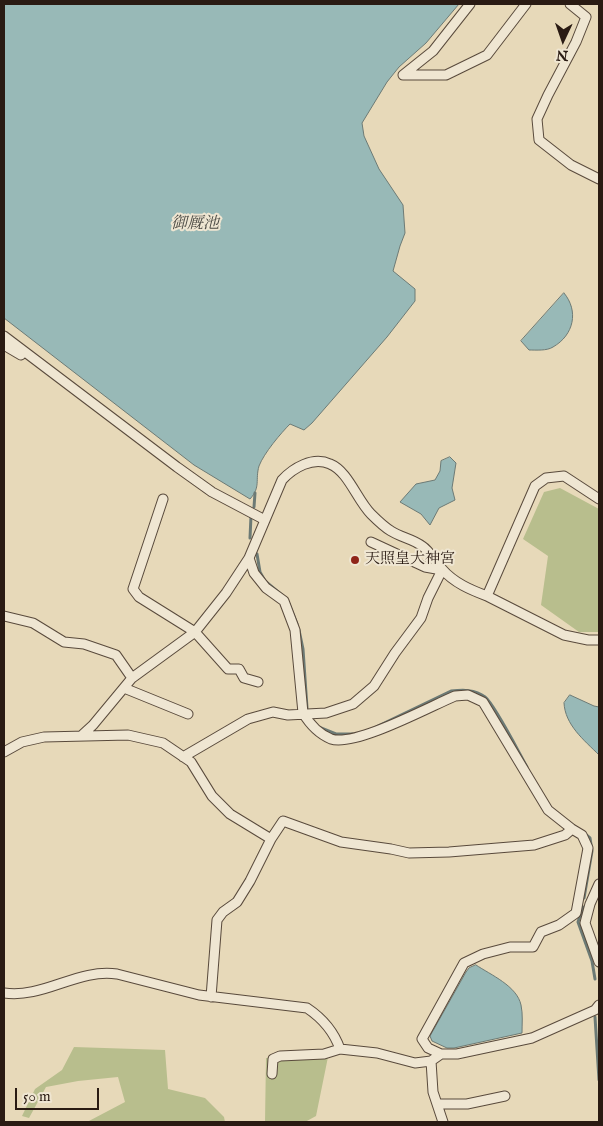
<!DOCTYPE html>
<html>
<head>
<meta charset="utf-8">
<style>
	body { margin:0 }
	#map { position:relative; width:603px; height:1126px; overflow:hidden; background:#e7d9b9; font-family:"IM FELL English",serif }
	canvas { display:block }
	.frame { position:absolute; inset:0; border:5px solid #2a1b13; pointer-events:none }
	.north { position:absolute; left:538px; top:15px; width:50px; height:50px; -webkit-text-stroke:4px #efe6d2; paint-order:stroke; rotate:183deg; font-size:14px; font-weight:700; line-height:20px; text-align:center; color:#2a1b13 }
	.north::after { content:''; display:block; margin:auto; width:18px; height:22px; background:#2a1b13; clip-path:polygon(50% 0,100% 100%,50% 72%,0 100%) }
	.scale { position:absolute; left:15px; top:1088px; width:84px; height:22px; box-sizing:border-box; border:2px solid #2a1b13; border-top:0; padding-left:6px; font-size:15px; line-height:18px; white-space:nowrap; color:#2a1b13; -webkit-text-stroke:4px #efe6d2; paint-order:stroke }
</style>
</head>
<body>
<div id="map">
<canvas width="603" height="1126"></canvas>
<div class="frame"></div>
<div class="north">N</div>
<div class="scale">50 m</div>
</div>
<script>
const ctx = document.querySelector('canvas').getContext('2d');
ctx.lineJoin = 'round';
function fillPath(path, color) {
  ctx.fillStyle = color;
  ctx.fill(path, 'evenodd');
}
function strokePath(path, color, width, dash) {
  ctx.strokeStyle = color;
  ctx.lineWidth = width;
  ctx.lineCap = dash ? 'butt' : 'round';
  ctx.setLineDash(dash || []);
  ctx.stroke(path);
}
function drawText(font, color, halo, rows, align = 'center') {
  ctx.font = font + ' "IM FELL English","Noto Serif JP",serif';
  ctx.lineWidth = 4;
  ctx.setLineDash([]);
  ctx.textBaseline = 'middle';
  ctx.strokeStyle = halo;
  ctx.fillStyle = color;
  for (const [text, x, y, turn = 0] of rows) {
    ctx.save();
    ctx.translate(x, y);
    ctx.rotate((+turn || 0) * Math.PI / 180);
    ctx.textAlign = isNaN(turn) ? turn : align;
    if (halo) ctx.strokeText(text, 0, 0);
    ctx.fillText(text, 0, 0);
    ctx.restore();
  }
}
fillPath(new Path2D(`
	M 560,488 L 599,509 L 599,632 L 579,632 L 541,605 L 548,556 L 523,539 L 544,492 Z
	M 74,1047 L 165,1050 L 168,1089 L 205,1098 L 224,1117 L 225,1122 L 87,1122 L 125,1102 L 118,1077 L 78,1081 L 46,1087 L 29,1118 L 22,1116 L 35,1089 L 62,1070 Z
	M 328,1057 L 316,1116 L 305,1122 L 265,1122 L 266,1058 Z`), '#b8be8d');
const water = new Path2D(`
	M 4,4 L 459,4 L 426,43 L 399,67 L 387,82 L 362,123 L 364,136 L 379,169 L 403,205 L 405,233 L 400,246 L 393,271 L 415,289 L 415,301 L 387,337 L 312,423 L 304,430 L 290,424 C 281,433 264,453 259,466 C 255,480 261,487 250,499 L 194,465 L 4,318 Z
	M 564,293 C 579,311 574,335 553,347 C 547,351 536,350 529,350 L 521,341 Z
	M 450,457 L 456,463 L 452,488 L 455,500 L 439,508 L 430,525 L 421,514 L 400,502 L 416,484 L 435,480 L 440,471 L 441,461 Z
	M 570,695 L 594,706 L 599,707 L 599,755 C 584,740 565,725 564,703 Z
	M 476,965 C 491,975 517,986 521,1005 C 523,1014 522,1024 522,1033 L 454,1048 L 447,1048 L 432,1041 L 430,1036 L 466,972 L 469,968 Z`);
fillPath(water, '#98b9b7');
strokePath(water, '#6c7a75', 1);
strokePath(new Path2D(`
	M 254,507 L 255,493
	M 250,538 L 251,516
	M 257,554 L 260,572 L 265,581 L 283,596
	M 289,604 L 297,624
	M 299,630 L 303,649 L 307,708
	M 376,727 L 451,691 C 462,690 475,689 485,697 C 495,705 519,753 527,767
	M 321,728 L 336,734 L 353,734
	M 584,898 L 592,851 L 590,838 L 584,833
	M 583,907 L 578,922 L 592,961 L 595,979
	M 595,1017 L 599,1080`), '#6c7a75', 3);
const minor = new Path2D(`
	M 570,4 L 586,17 L 576,42 L 548,95 L 537,119 L 539,140 L 571,165 L 599,179
	M 403,75 L 446,75 L 487,55 L 526,4
	M 403,75 L 433,51 L 470,4
	M 4,336 L 177,467 L 212,492 L 265,520
	M 4,345 L 21,355
	M 163,499 L 133,589 L 139,597 L 195,632 L 228,669 L 239,669 L 244,678 L 258,682
	M 249,558 L 282,480 C 293,468 313,456 330,464 C 348,471 357,500 371,514 C 377,520 384,527 391,531 C 400,537 413,539 422,546 C 430,551 435,562 442,569 C 454,583 471,590 487,596 L 535,486 L 546,478 L 564,476 L 599,499
	M 487,596 L 564,635 L 588,640 L 599,640
	M 4,616 L 33,623 L 64,642 L 84,644 L 116,655 L 132,678
	M 124,688 L 188,714
	M 81,736 L 93,725 L 132,678 L 195,632 L 226,593 L 249,558 L 254,573 L 266,588 L 284,601 L 295,630 L 303,713 C 309,723 319,734 331,739 C 355,747 429,707 455,696 L 468,695 L 483,702 L 548,810 L 572,829 L 582,835 L 588,848 L 576,913 L 559,925 L 541,932 L 533,947 L 510,947 L 483,954 L 464,963 L 422,1039 L 428,1048 L 441,1054
	M 4,752 L 22,742 L 44,737 L 128,735 L 163,743 L 191,762 L 212,796 L 230,814 L 271,839
	M 183,757 L 248,719 L 273,712 L 288,715 L 326,713 L 353,704 L 374,686 L 395,653 L 421,618 L 428,598 L 442,570 L 425,567 L 371,542
	M 599,884 L 590,904 L 585,923 L 599,962
	M 4,993 C 43,999 78,968 117,974 L 199,995 L 307,1008 C 322,1018 334,1032 340,1049 L 377,1053 L 415,1063 L 431,1061 L 441,1054 L 457,1054 L 532,1038 L 595,1010 L 599,1005
	M 211,997 L 217,920 L 223,912 L 237,902 L 250,881 L 271,839 L 283,821 L 341,842 L 391,849 L 409,853 L 449,852 L 534,845 L 565,835 L 572,829
	M 431,1061 L 433,1092 L 443,1122
	M 272,1074 L 273,1059 L 280,1056 L 324,1054 L 340,1049
	M 437,1104 L 467,1104 L 505,1096`);
strokePath(minor, '#594a3c', 11);
strokePath(minor, '#efe6d2', 9);
for (const [x, y, r, color] of [
	[355,560,5,"#8f2418"]
]) {
  const dot = new Path2D();
  dot.arc(x, y, r, 0, 2 * Math.PI);
  ctx.fillStyle = color;
  ctx.fill(dot);
  strokePath(dot, '#efe6d2', 2);
}
drawText('15px', '#2a1b13', '#efe6d2', [
	["天照皇大神宮",365,560]
], 'left');
drawText('italic 16px', '#4b4a44', '#efe6d2', [
	["御厩池",195,225]
]);
</script>
</body>
</html>
